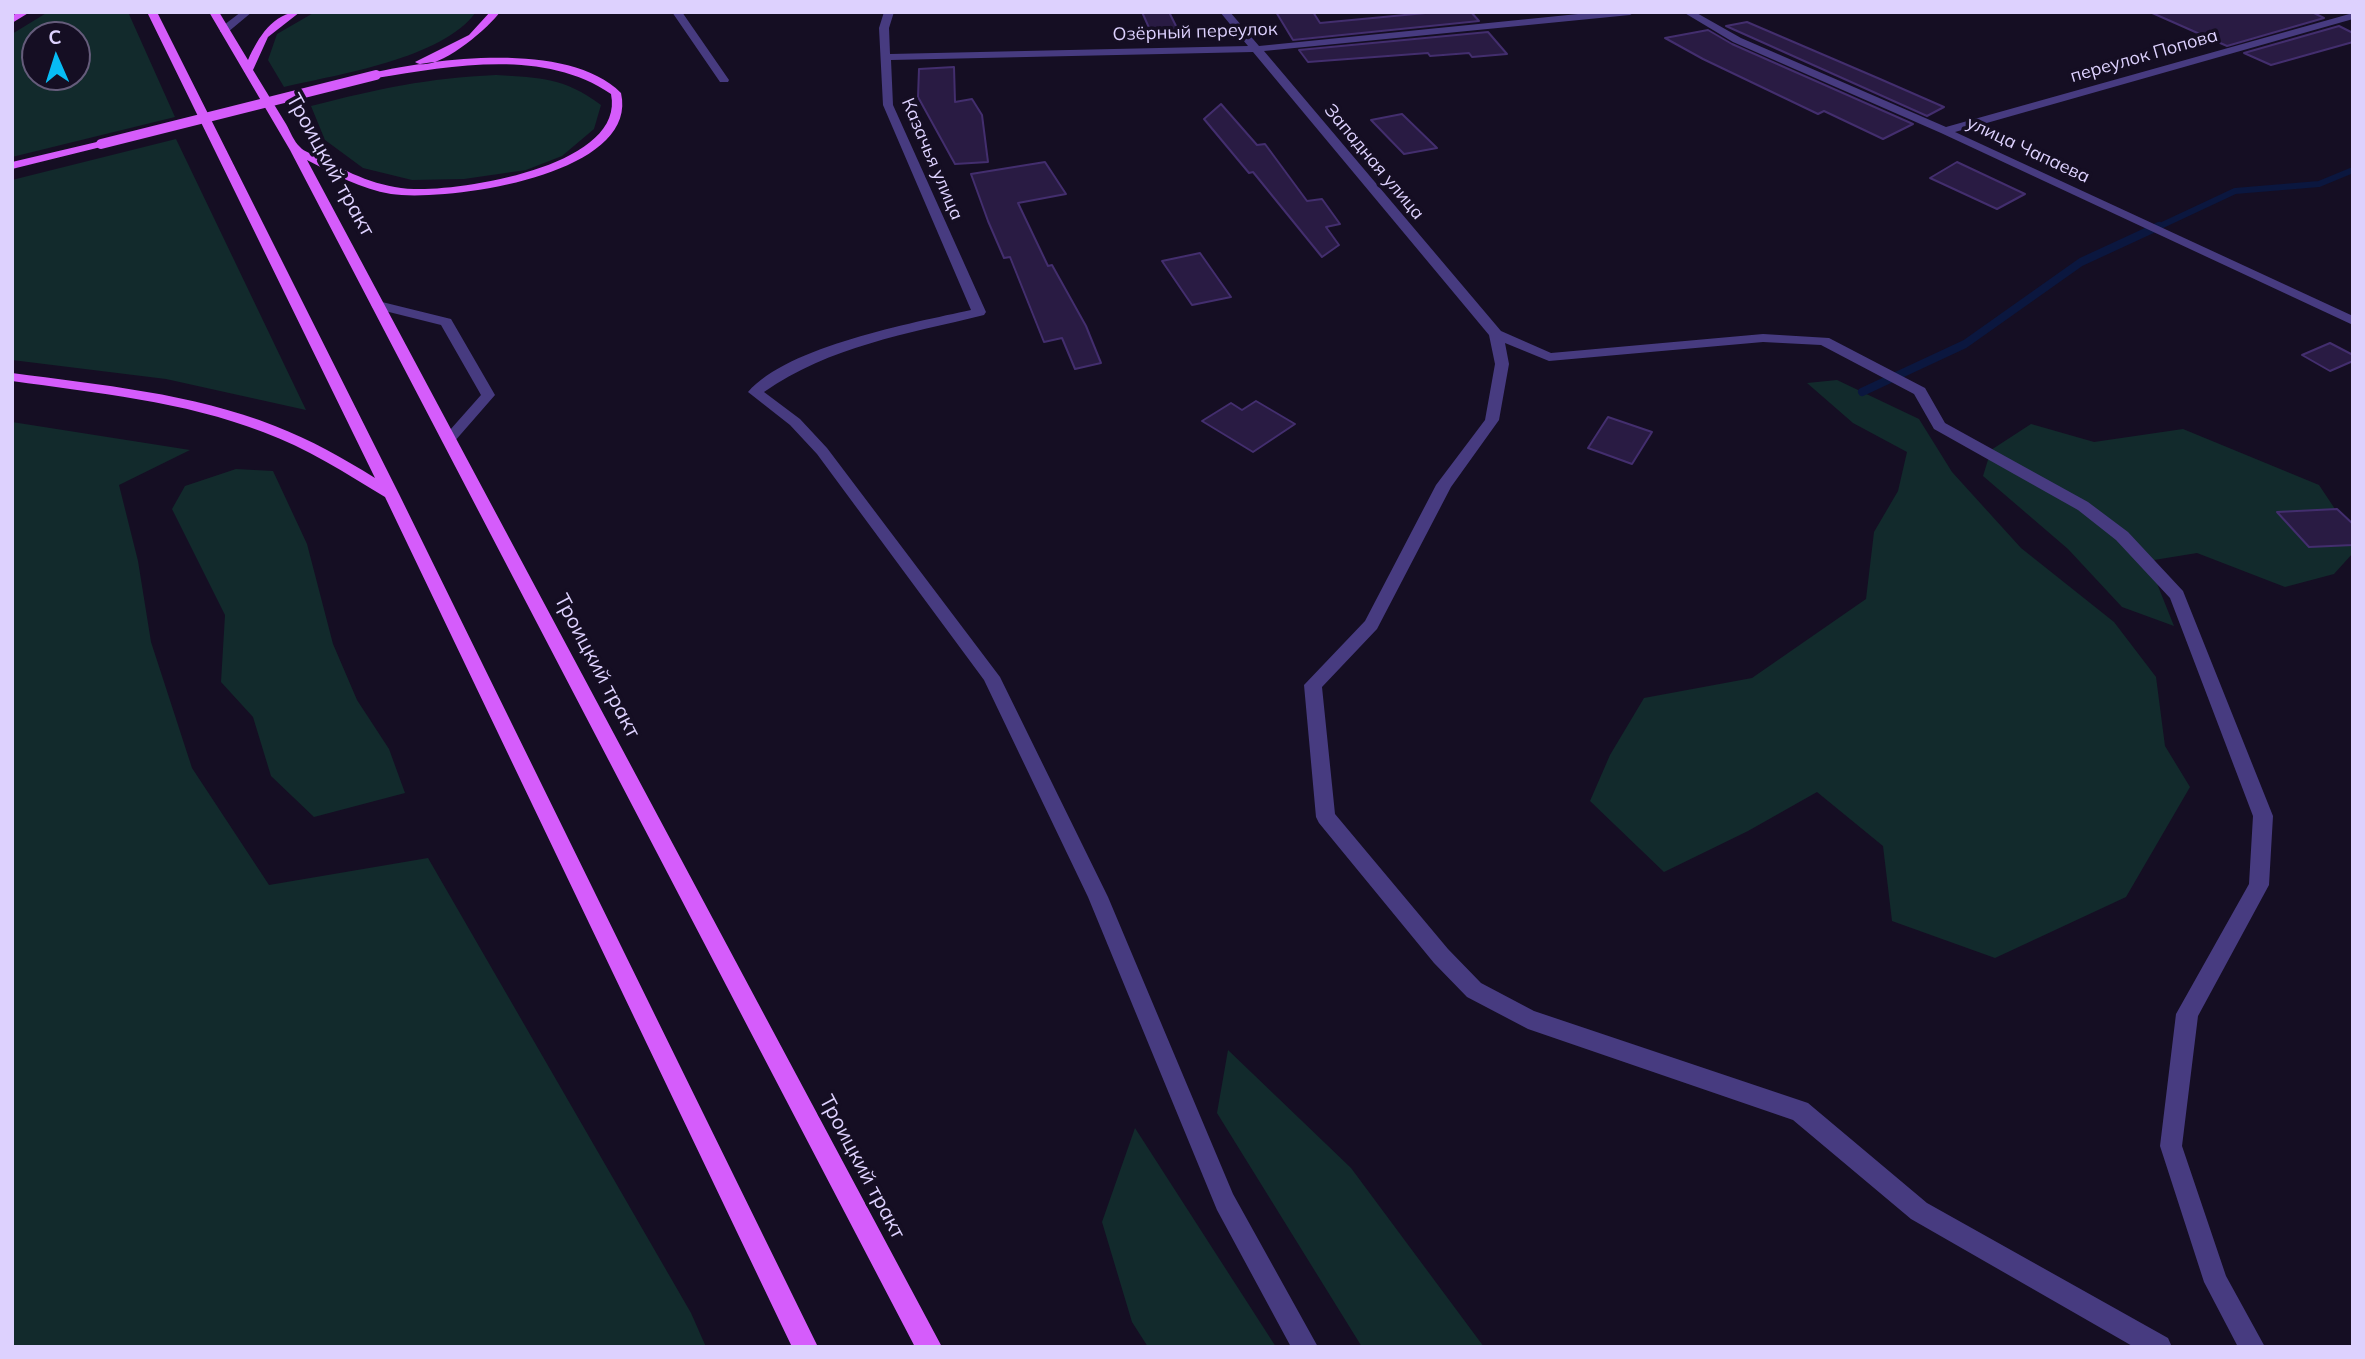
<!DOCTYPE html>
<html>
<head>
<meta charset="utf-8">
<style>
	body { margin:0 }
	#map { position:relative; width:2365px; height:1359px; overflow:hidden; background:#150e23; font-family:Mulish,sans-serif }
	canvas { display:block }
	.frame { position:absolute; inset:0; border:14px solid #ddd1fe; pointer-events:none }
	.north { position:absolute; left:21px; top:21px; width:70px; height:70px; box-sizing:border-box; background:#150e23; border:2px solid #655c7b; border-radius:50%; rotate:357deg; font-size:19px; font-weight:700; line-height:28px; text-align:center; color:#ddd1fe }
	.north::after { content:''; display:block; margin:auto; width:24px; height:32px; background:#07bcf4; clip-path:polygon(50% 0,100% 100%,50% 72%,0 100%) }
</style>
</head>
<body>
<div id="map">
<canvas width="2365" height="1359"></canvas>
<div class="frame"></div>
<div class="north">С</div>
</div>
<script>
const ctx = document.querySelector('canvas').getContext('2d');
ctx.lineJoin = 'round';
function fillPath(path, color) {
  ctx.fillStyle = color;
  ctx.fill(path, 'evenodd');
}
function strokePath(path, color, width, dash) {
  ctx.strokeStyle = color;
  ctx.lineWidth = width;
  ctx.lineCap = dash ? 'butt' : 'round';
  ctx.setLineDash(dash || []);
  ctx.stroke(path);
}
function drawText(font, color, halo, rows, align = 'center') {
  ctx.font = font + ' Mulish,sans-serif';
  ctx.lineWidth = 7;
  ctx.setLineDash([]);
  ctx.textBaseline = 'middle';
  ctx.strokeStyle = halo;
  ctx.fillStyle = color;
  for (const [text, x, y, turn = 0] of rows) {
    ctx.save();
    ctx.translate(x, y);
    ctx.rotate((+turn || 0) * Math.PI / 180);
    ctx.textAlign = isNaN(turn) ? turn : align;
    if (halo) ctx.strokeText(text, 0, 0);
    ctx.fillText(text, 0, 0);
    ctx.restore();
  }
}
fillPath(new Path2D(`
	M 48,12 L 128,12 L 175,117 L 12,157 L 12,34 ZM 77,35 L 77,77 L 35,77 L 35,35 Z
	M 315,12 L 476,12 C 442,59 339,74 284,87 L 268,60 L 277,34 Z
	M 496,75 C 542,78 563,77 601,105 L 594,129 L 562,156 L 526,170 L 464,179 L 412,180 L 363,168 L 325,140 L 311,106 C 377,89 428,78 496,75 Z
	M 176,139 L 306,410 L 166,379 L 12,360 L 12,180 Z
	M 1837,380 L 1919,419 L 1952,472 L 2021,548 L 2114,622 L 2156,677 L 2165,746 L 2190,787 L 2126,897 L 1995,958 L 1892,921 L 1883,846 L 1817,792 L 1748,831 L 1664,872 L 1590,801 L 1610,755 L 1644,698 L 1752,678 L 1866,599 L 1874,532 L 1898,491 L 1907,452 L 1853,423 L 1807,383 Z
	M 12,422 L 190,450 L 119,485 L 138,561 L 151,642 L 192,768 L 269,885 L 428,858 L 691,1313 L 706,1347 L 12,1347 Z
	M 2031,424 L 2094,442 L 2183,429 L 2319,485 L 2353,536 L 2353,553 L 2334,574 L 2285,587 L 2197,553 L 2148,561 L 2174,626 L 2122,607 L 2068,549 L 1983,476 L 1991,450 Z
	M 236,469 L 273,471 L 307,544 L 333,644 L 357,700 L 389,749 L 405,793 L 314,817 L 271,776 L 253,717 L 221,682 L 225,615 L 172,509 L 185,486 Z
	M 1228,1050 L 1351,1168 L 1484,1347 L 1362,1347 L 1217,1113 Z
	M 1135,1128 L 1276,1347 L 1148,1347 L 1132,1322 L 1102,1222 Z`), '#122a2c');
strokePath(new Path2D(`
	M 2156,228 L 2235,191 L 2319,184 L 2353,170`), '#0b173f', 6);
strokePath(new Path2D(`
	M 1862,392 L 1965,344 L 2081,262 L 2159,226`), '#0b173f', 8);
const building = new Path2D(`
	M 1142,12 L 1169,12 L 1181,36 L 1154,39 Z
	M 1276,12 L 1313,12 L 1320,23 L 1436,12 L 1471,12 L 1479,21 L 1293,40 Z
	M 2150,12 L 2312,12 L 2324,18 L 2227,46 Z
	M 1747,22 L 1880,79 L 1944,107 L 1927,116 L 1726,26 Z
	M 2339,26 L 2353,33 L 2353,42 L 2271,65 L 2244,53 Z
	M 1708,30 L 1732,44 L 1913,124 L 1883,139 L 1824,111 L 1818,114 L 1703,59 L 1665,38 Z
	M 1488,32 L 1507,54 L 1472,57 L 1469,53 L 1430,56 L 1428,53 L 1308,62 L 1299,50 Z
	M 954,67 L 955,102 L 972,99 L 982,115 L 988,162 L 955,164 L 918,97 L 919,69 Z
	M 1221,104 L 1257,145 L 1265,144 L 1307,201 L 1322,199 L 1340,224 L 1326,227 L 1339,245 L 1322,257 L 1253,172 L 1249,173 L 1204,119 Z
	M 1402,114 L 1437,148 L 1404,154 L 1371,120 Z
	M 1045,162 L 1066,194 L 1018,203 L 1048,266 L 1052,265 L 1086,326 L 1101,363 L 1075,369 L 1062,338 L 1044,342 L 1010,257 L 1004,258 L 988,221 L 971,174 Z
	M 1957,162 L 2025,194 L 1997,209 L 1930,178 Z
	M 1200,253 L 1231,297 L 1192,305 L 1162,261 Z
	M 2330,343 L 2353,355 L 2353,361 L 2330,371 L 2302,355 Z
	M 1256,401 L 1295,424 L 1253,452 L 1202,421 L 1231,403 L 1242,410 Z
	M 1608,417 L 1652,432 L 1632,464 L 1588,448 Z
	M 2337,509 L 2353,524 L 2353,545 L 2309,547 L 2277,512 Z`);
fillPath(building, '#291b43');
strokePath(building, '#432e6e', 2);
fillPath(new Path2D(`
	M 241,12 L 252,12 L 228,32 L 220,32 L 220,28 Z
	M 672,12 L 682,12 L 729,80 L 728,82 L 720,82 Z
	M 884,12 L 894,12 L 889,28 L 890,54 L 1248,46 L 1220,12 L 1230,12 L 1259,46 L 1598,12 L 1635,12 L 1630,15 L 1264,51 L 1501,331 L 1551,353 L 1763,334 L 1829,338 L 1925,388 L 1945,423 L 2088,502 L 2128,532 L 2183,591 L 2273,816 L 2269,885 L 2198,1016 L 2182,1146 L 2226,1276 L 2265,1347 L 2238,1347 L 2204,1282 L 2160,1146 L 2176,1014 L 2249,884 L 2253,816 L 2170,598 L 2116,540 L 2078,510 L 1934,429 L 1914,394 L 1821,345 L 1763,342 L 1549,361 L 1505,343 L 1509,364 L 1499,420 L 1451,487 L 1377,629 L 1322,687 L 1335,814 L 1448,949 L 1481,983 L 1534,1011 L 1808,1103 L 1927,1203 L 2168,1338 L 2172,1347 L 2134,1347 L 1911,1219 L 1793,1120 L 1528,1029 L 1467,997 L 1434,963 L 1319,823 L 1316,817 L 1304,685 L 1365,621 L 1436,485 L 1485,420 L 1495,364 L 1489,335 L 1253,52 L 891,60 L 893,105 L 986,312 L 984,315 C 907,334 830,346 764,392 L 800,419 L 827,448 L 1000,677 L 1108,897 L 1233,1194 L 1318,1347 L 1291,1347 L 1217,1210 L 1088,897 L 984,680 L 817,454 L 790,425 L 748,392 C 788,346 912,323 971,310 L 883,105 L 879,28 Z
	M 1683,12 L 1695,12 L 1741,38 L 1946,127 L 2353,13 L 2353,19 L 1955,132 L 2353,316 L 2353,325 L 1941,133 L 1733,42 Z
	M 378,301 L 451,319 L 495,395 L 454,442 L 444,442 L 442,439 L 481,395 L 441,325 L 373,308 L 371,305 Z`), '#473b80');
fillPath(new Path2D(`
	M 18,12 L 30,12 L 12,23 L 12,16 Z
	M 147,12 L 157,12 L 399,494 L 818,1347 L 792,1347 L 385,497 C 345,473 307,448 263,432 C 183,401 96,393 12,381 L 12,373 C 100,385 192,393 275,426 C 311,440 343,458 375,478 Z
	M 209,12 L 219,12 L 248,60 C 258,38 273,12 300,12 L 268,37 L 253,70 C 264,88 275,106 286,124 C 290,131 294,142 300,147 C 304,152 313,154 319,157 C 349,173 379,188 414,189 C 462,191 626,166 611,94 C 544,48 452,66 376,78 L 371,75 L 372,73 C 438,58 569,41 621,93 C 640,176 446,202 391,194 C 361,189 334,174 307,160 L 942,1347 L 915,1347 L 290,150 Z
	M 490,12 L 500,12 C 488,29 434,75 415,62 L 469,35 Z
	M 101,141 L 105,142 L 105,146 L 12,169 L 12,162 Z`), '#d55cfb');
strokePath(new Path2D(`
	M 101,144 L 376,75`), '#d55cfb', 10);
drawText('18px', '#ddd1fe', '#150e23', [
	["Озёрный переулок",1195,32,-2],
	["переулок Попова",2144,56,-16],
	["улица Чапаева",2028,150,25],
	["Казачья улица",932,159,67],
	["Западная улица",1374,162,50]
]);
drawText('21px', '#ddd1fe', '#150e23', [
	["Троицкий тракт",330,165,61],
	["Троицкий тракт",597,666,62],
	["Троицкий тракт",862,1167,62]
]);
</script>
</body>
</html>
